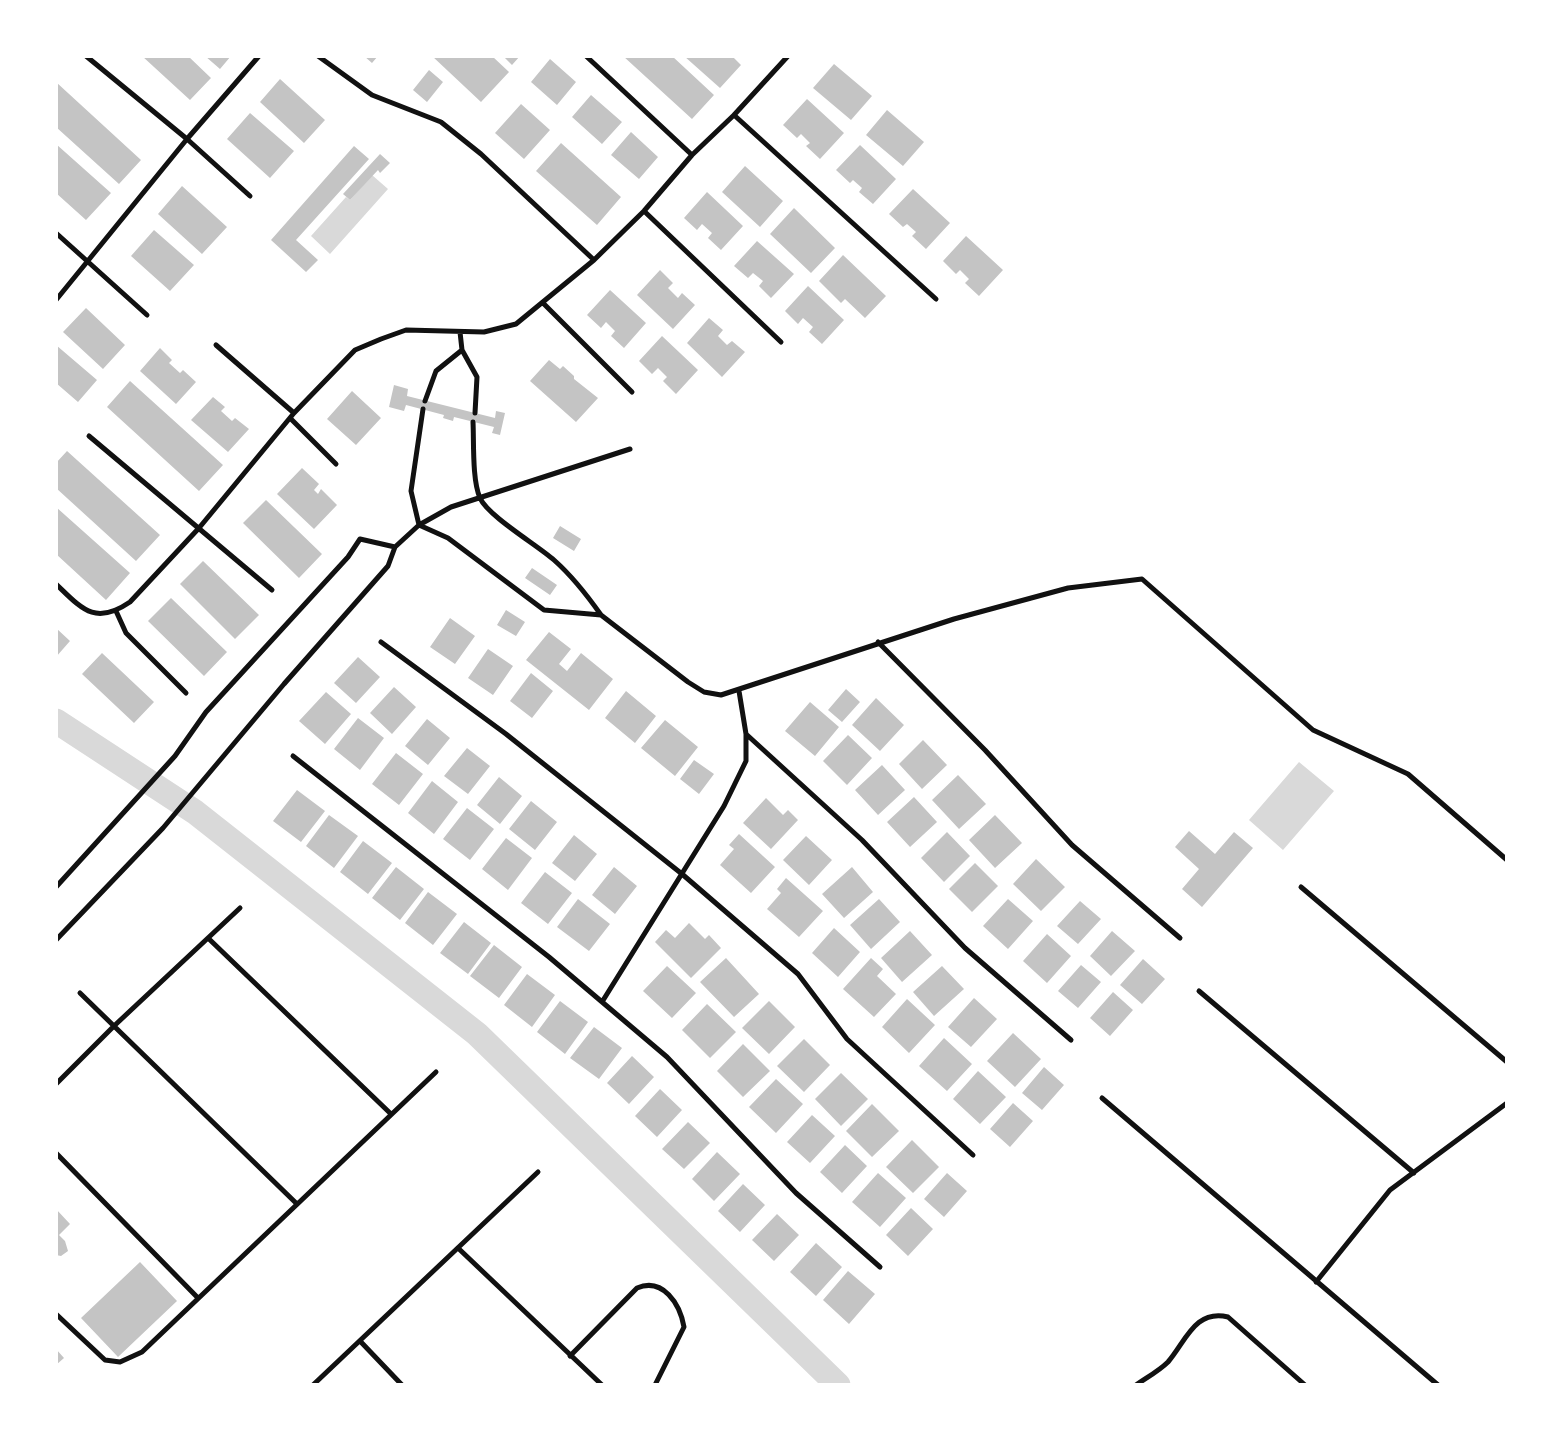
<!DOCTYPE html>
<html>
<head>
<meta charset="utf-8">
<style>
	body { margin:0 }
	#map { position:relative; width:1563px; height:1441px; overflow:hidden; background:#fff; font-family:Jost,sans-serif }
	canvas { display:block }
	.frame { position:absolute; inset:0; border:58px solid #fff; pointer-events:none }
</style>
</head>
<body>
<div id="map">
<canvas width="1563" height="1441"></canvas>
<div class="frame"></div>
</div>
<script>
const ctx = document.querySelector('canvas').getContext('2d');
ctx.lineJoin = 'round';
function fillPath(path, color) {
  ctx.fillStyle = color;
  ctx.fill(path, 'evenodd');
}
function strokePath(path, color, width, dash) {
  ctx.strokeStyle = color;
  ctx.lineWidth = width;
  ctx.lineCap = dash ? 'butt' : 'round';
  ctx.setLineDash(dash || []);
  ctx.stroke(path);
}
fillPath(new Path2D(`
	M 372,175 L 388,189 L 330,254 L 311,236 L 346,197 L 350,200 Z
	M 1299,762 L 1334,791 L 1283,850 L 1249,820 Z`), '#d9d9d9');
strokePath(new Path2D(`
	M 56,721 L 195,812 L 477,1034 L 838,1385`), '#d9d9d9', 25);
fillPath(new Path2D(`
	M 142,56 L 188,56 L 211,78 L 190,100 Z
	M 205,56 L 231,56 L 220,69 Z
	M 364,56 L 378,56 L 372,63 Z
	M 432,56 L 492,56 L 509,72 L 481,102 Z
	M 503,56 L 520,56 L 512,65 Z
	M 623,56 L 672,56 L 714,95 L 692,119 Z
	M 684,56 L 732,56 L 741,65 L 720,88 Z
	M 550,59 L 576,82 L 557,105 L 531,82 Z
	M 834,64 L 872,96 L 851,120 L 813,88 Z
	M 429,70 L 443,82 L 427,102 L 413,90 Z
	M 280,79 L 325,120 L 304,143 L 260,102 Z
	M 56,82 L 141,160 L 119,184 L 56,127 Z
	M 591,95 L 622,122 L 602,144 L 572,117 Z
	M 807,99 L 844,133 L 820,159 L 806,146 L 810,143 L 801,134 L 797,138 L 783,125 Z
	M 521,104 L 550,130 L 524,159 L 495,133 Z
	M 887,110 L 924,142 L 903,166 L 866,135 Z
	M 250,113 L 294,151 L 270,178 L 227,139 Z
	M 631,132 L 658,157 L 639,179 L 611,155 Z
	M 561,143 L 621,197 L 597,225 L 536,171 Z
	M 56,144 L 111,193 L 86,220 L 56,193 Z
	M 860,145 L 896,179 L 873,204 L 859,192 L 862,188 L 853,180 L 850,183 L 836,170 Z
	M 354,146 L 369,159 L 296,240 L 318,260 L 306,272 L 271,240 Z
	M 380,154 L 390,163 L 380,173 L 378,170 L 350,200 L 343,194 Z
	M 745,166 L 783,201 L 760,227 L 722,192 Z
	M 182,186 L 227,227 L 202,254 L 158,214 Z
	M 913,189 L 950,223 L 926,249 L 912,236 L 916,232 L 907,224 L 903,227 L 889,214 Z
	M 707,192 L 743,226 L 721,250 L 708,238 L 712,233 L 702,224 L 697,230 L 684,218 Z
	M 794,208 L 835,248 L 811,273 L 770,234 Z
	M 154,230 L 194,265 L 170,291 L 131,256 Z
	M 966,236 L 1003,270 L 979,296 L 965,283 L 969,279 L 960,270 L 956,274 L 943,261 Z
	M 757,241 L 794,274 L 771,298 L 759,286 L 763,281 L 753,273 L 748,278 L 734,266 Z
	M 843,255 L 886,296 L 865,318 L 845,299 L 841,303 L 819,281 Z
	M 660,270 L 673,283 L 668,288 L 678,298 L 682,293 L 695,305 L 673,329 L 637,295 Z
	M 808,286 L 844,320 L 822,344 L 809,332 L 813,327 L 803,318 L 798,324 L 785,311 Z
	M 610,290 L 646,323 L 624,348 L 611,336 L 615,331 L 606,322 L 601,328 L 587,315 Z
	M 86,308 L 125,345 L 103,369 L 63,332 Z
	M 709,318 L 723,330 L 718,336 L 727,345 L 732,341 L 745,352 L 722,377 L 687,343 Z
	M 662,336 L 698,370 L 676,394 L 663,381 L 667,377 L 658,368 L 652,374 L 639,361 Z
	M 56,345 L 97,380 L 78,402 L 56,383 Z
	M 160,348 L 172,360 L 169,363 L 180,373 L 183,370 L 196,382 L 176,404 L 140,371 Z
	M 549,360 L 560,369 L 563,366 L 574,376 L 574,379 L 598,398 L 576,422 L 530,381 Z
	M 130,381 L 223,465 L 199,491 L 107,407 Z
	M 394,385 L 408,389 L 407,396 L 495,418 L 496,411 L 505,413 L 500,435 L 492,433 L 494,427 L 454,417 L 453,421 L 443,418 L 444,415 L 406,405 L 404,411 L 389,407 Z
	M 352,391 L 381,418 L 356,445 L 327,419 Z
	M 213,397 L 225,407 L 221,411 L 232,421 L 235,418 L 249,429 L 228,452 L 191,420 Z
	M 67,451 L 160,535 L 136,561 L 56,488 L 56,463 Z
	M 302,468 L 319,484 L 314,490 L 318,494 L 321,489 L 337,505 L 314,529 L 277,494 Z
	M 266,500 L 322,554 L 299,578 L 243,523 Z
	M 56,507 L 130,573 L 106,600 L 56,554 Z
	M 560,526 L 581,539 L 574,551 L 553,538 Z
	M 203,561 L 259,615 L 235,639 L 180,584 Z
	M 532,568 L 557,585 L 550,595 L 525,578 Z
	M 171,598 L 227,652 L 204,676 L 148,621 Z
	M 506,610 L 525,622 L 516,636 L 497,625 Z
	M 450,618 L 475,636 L 455,664 L 430,647 Z
	M 56,628 L 70,641 L 56,657 Z
	M 549,632 L 571,649 L 559,664 L 567,671 L 581,653 L 613,679 L 589,710 L 526,660 Z
	M 488,649 L 513,666 L 493,695 L 468,678 Z
	M 102,653 L 154,702 L 134,723 L 82,674 Z
	M 358,657 L 380,677 L 356,703 L 334,683 Z
	M 531,673 L 553,691 L 532,718 L 510,701 Z
	M 394,687 L 416,707 L 392,734 L 370,713 Z
	M 846,689 L 860,702 L 842,722 L 828,710 Z
	M 626,691 L 656,716 L 635,743 L 605,718 Z
	M 326,692 L 351,714 L 325,744 L 299,721 Z
	M 876,698 L 904,725 L 880,751 L 852,725 Z
	M 810,702 L 839,727 L 815,756 L 785,731 Z
	M 358,718 L 384,738 L 360,770 L 334,749 Z
	M 427,719 L 450,738 L 428,765 L 405,746 Z
	M 665,720 L 698,747 L 675,776 L 641,748 Z
	M 848,735 L 872,758 L 847,785 L 823,761 Z
	M 923,740 L 947,765 L 922,789 L 899,764 Z
	M 467,748 L 490,766 L 468,794 L 444,776 Z
	M 396,753 L 423,774 L 399,805 L 372,784 Z
	M 694,760 L 714,774 L 699,794 L 680,779 Z
	M 882,765 L 905,790 L 878,815 L 855,790 Z
	M 958,775 L 986,804 L 959,829 L 932,800 Z
	M 499,777 L 522,796 L 500,824 L 477,805 Z
	M 432,781 L 458,802 L 434,834 L 408,813 Z
	M 297,790 L 325,811 L 301,842 L 273,821 Z
	M 914,797 L 937,822 L 910,847 L 887,822 Z
	M 766,798 L 783,815 L 788,810 L 798,820 L 771,849 L 743,823 Z
	M 531,801 L 557,822 L 535,850 L 509,829 Z
	M 467,808 L 494,829 L 470,860 L 443,839 Z
	M 329,815 L 358,836 L 334,868 L 306,846 Z
	M 995,815 L 1022,843 L 995,868 L 969,840 Z
	M 1189,831 L 1215,854 L 1234,832 L 1253,848 L 1202,907 L 1182,889 L 1199,869 L 1175,847 Z
	M 947,832 L 970,856 L 944,882 L 921,858 Z
	M 739,834 L 775,867 L 751,893 L 720,865 L 734,849 L 729,845 Z
	M 574,835 L 597,854 L 575,881 L 552,863 Z
	M 806,836 L 832,860 L 809,885 L 783,860 Z
	M 506,838 L 532,858 L 508,890 L 482,869 Z
	M 363,841 L 392,863 L 368,894 L 340,872 Z
	M 1036,859 L 1065,887 L 1041,911 L 1013,884 Z
	M 975,863 L 998,886 L 972,912 L 949,889 Z
	M 396,867 L 424,889 L 400,920 L 372,898 Z
	M 614,867 L 637,886 L 615,914 L 592,895 Z
	M 852,867 L 873,892 L 844,918 L 822,894 Z
	M 545,872 L 572,893 L 548,924 L 521,903 Z
	M 786,878 L 823,911 L 799,937 L 767,909 L 781,893 L 777,889 Z
	M 428,892 L 457,914 L 433,945 L 405,923 Z
	M 578,899 L 610,924 L 589,951 L 557,927 Z
	M 879,899 L 900,922 L 871,949 L 850,925 Z
	M 1008,899 L 1033,921 L 1008,949 L 983,926 Z
	M 1080,901 L 1101,919 L 1078,944 L 1057,926 Z
	M 464,922 L 491,943 L 468,974 L 440,953 Z
	M 689,923 L 705,939 L 709,935 L 721,948 L 691,978 L 655,942 L 666,930 L 675,938 Z
	M 834,928 L 860,952 L 838,977 L 812,953 Z
	M 910,931 L 932,955 L 902,982 L 881,958 Z
	M 1112,931 L 1135,951 L 1111,976 L 1090,956 Z
	M 1047,934 L 1071,956 L 1047,983 L 1023,961 Z
	M 494,945 L 522,967 L 499,998 L 470,976 Z
	M 726,958 L 759,994 L 734,1017 L 700,982 Z
	M 871,958 L 883,969 L 877,976 L 896,994 L 874,1017 L 843,989 Z
	M 1143,959 L 1165,979 L 1142,1004 L 1120,985 Z
	M 1081,965 L 1101,982 L 1078,1008 L 1058,991 Z
	M 667,966 L 696,993 L 672,1018 L 643,991 Z
	M 942,966 L 964,989 L 934,1016 L 913,992 Z
	M 527,974 L 555,995 L 532,1027 L 504,1005 Z
	M 1113,992 L 1133,1010 L 1110,1036 L 1090,1018 Z
	M 974,998 L 997,1019 L 971,1047 L 948,1027 Z
	M 907,999 L 935,1025 L 909,1053 L 882,1027 Z
	M 560,1001 L 588,1022 L 565,1054 L 537,1032 Z
	M 769,1001 L 795,1027 L 769,1054 L 742,1028 Z
	M 707,1004 L 736,1032 L 710,1058 L 682,1030 Z
	M 594,1027 L 622,1048 L 599,1079 L 570,1058 Z
	M 1013,1033 L 1041,1059 L 1015,1087 L 987,1061 Z
	M 944,1038 L 972,1064 L 947,1091 L 919,1066 Z
	M 804,1039 L 830,1065 L 804,1092 L 777,1066 Z
	M 743,1044 L 770,1071 L 743,1097 L 717,1071 Z
	M 632,1056 L 654,1077 L 629,1104 L 607,1083 Z
	M 1044,1067 L 1064,1085 L 1042,1110 L 1022,1093 Z
	M 978,1071 L 1006,1097 L 980,1124 L 953,1099 Z
	M 841,1073 L 868,1099 L 841,1126 L 815,1099 Z
	M 776,1079 L 803,1104 L 776,1133 L 749,1107 Z
	M 660,1089 L 682,1110 L 657,1137 L 635,1116 Z
	M 1013,1103 L 1033,1121 L 1010,1147 L 990,1129 Z
	M 872,1104 L 899,1131 L 872,1157 L 846,1131 Z
	M 812,1115 L 835,1136 L 810,1163 L 787,1142 Z
	M 688,1122 L 710,1143 L 684,1169 L 662,1149 Z
	M 912,1140 L 939,1167 L 913,1193 L 886,1167 Z
	M 845,1145 L 867,1166 L 842,1193 L 820,1172 Z
	M 717,1152 L 740,1174 L 714,1201 L 692,1179 Z
	M 878,1173 L 906,1198 L 880,1227 L 852,1202 Z
	M 947,1173 L 967,1191 L 944,1217 L 924,1199 Z
	M 743,1184 L 765,1205 L 740,1232 L 718,1211 Z
	M 911,1208 L 933,1229 L 908,1256 L 886,1235 Z
	M 56,1209 L 70,1224 L 59,1235 L 65,1241 L 68,1251 L 61,1256 L 56,1255 Z
	M 777,1214 L 799,1235 L 774,1261 L 752,1240 Z
	M 816,1243 L 842,1267 L 816,1296 L 790,1272 Z
	M 140,1262 L 177,1301 L 118,1357 L 81,1318 Z
	M 848,1271 L 875,1294 L 849,1324 L 823,1300 Z
	M 56,1349 L 64,1358 L 56,1365 Z`), '#c4c4c4');
strokePath(new Path2D(`
	M 86,56 L 187,139 L 250,196
	M 318,56 L 372,95 L 441,122 L 481,154 L 594,260
	M 586,56 L 692,155
	M 734,115 L 936,299
	M 644,211 L 781,342
	M 56,233 L 147,315
	M 56,300 L 187,139 L 259,56
	M 543,303 L 632,392
	M 460,332 L 462,350
	M 216,345 L 294,413 L 355,350 L 381,339 L 406,330 L 484,332 L 516,324 L 594,260 L 644,211 L 692,155 L 734,115 L 788,56
	M 425,401 L 436,371 L 462,350 L 477,377 L 475,413
	M 423,409 L 411,491 L 419,525 L 448,538 L 544,610 L 601,615 C 587,595 572,576 554,560 C 537,545 488,516 480,498 C 472,480 474,442 473,422
	M 290,418 L 336,464
	M 89,436 L 272,590
	M 56,584 C 82,609 95,626 130,602 L 199,528 L 294,413
	M 116,611 L 126,633 L 186,693
	M 601,615 L 688,682 L 704,692 L 721,695 L 954,619 L 1068,588 L 1142,579 L 1313,730 L 1408,774 L 1507,860
	M 381,642 L 506,734 L 682,874 L 798,974 L 847,1039 L 973,1155
	M 878,642 L 985,750 L 1072,845 L 1180,938
	M 746,734 L 862,840 L 965,948 L 1071,1040
	M 293,756 L 549,957 L 667,1057 L 796,1193 L 880,1267
	M 56,887 L 175,756 L 206,712 L 348,557 L 360,539 L 395,547
	M 1301,887 L 1507,1062
	M 208,938 L 391,1114
	M 56,940 L 163,828 L 284,684 L 388,566 L 395,547 L 419,525 L 451,507 L 630,449
	M 1199,991 L 1414,1173
	M 80,993 L 297,1204
	M 602,1002 L 724,806 L 746,761 L 746,734 L 739,691
	M 56,1084 L 114,1026 L 240,908
	M 1102,1098 L 1438,1385
	M 56,1153 L 198,1298
	M 458,1248 L 602,1385
	M 1316,1282 L 1390,1190 L 1507,1103
	M 56,1314 L 105,1360 L 120,1362 L 142,1352 L 436,1072
	M 360,1341 L 402,1385
	M 570,1356 L 637,1288 C 663,1277 680,1304 684,1327 L 655,1385
	M 313,1385 L 538,1172
	M 1136,1385 C 1146,1378 1159,1371 1168,1362 C 1186,1341 1195,1309 1228,1317 L 1305,1385`), '#111', 5);
</script>
</body>
</html>
